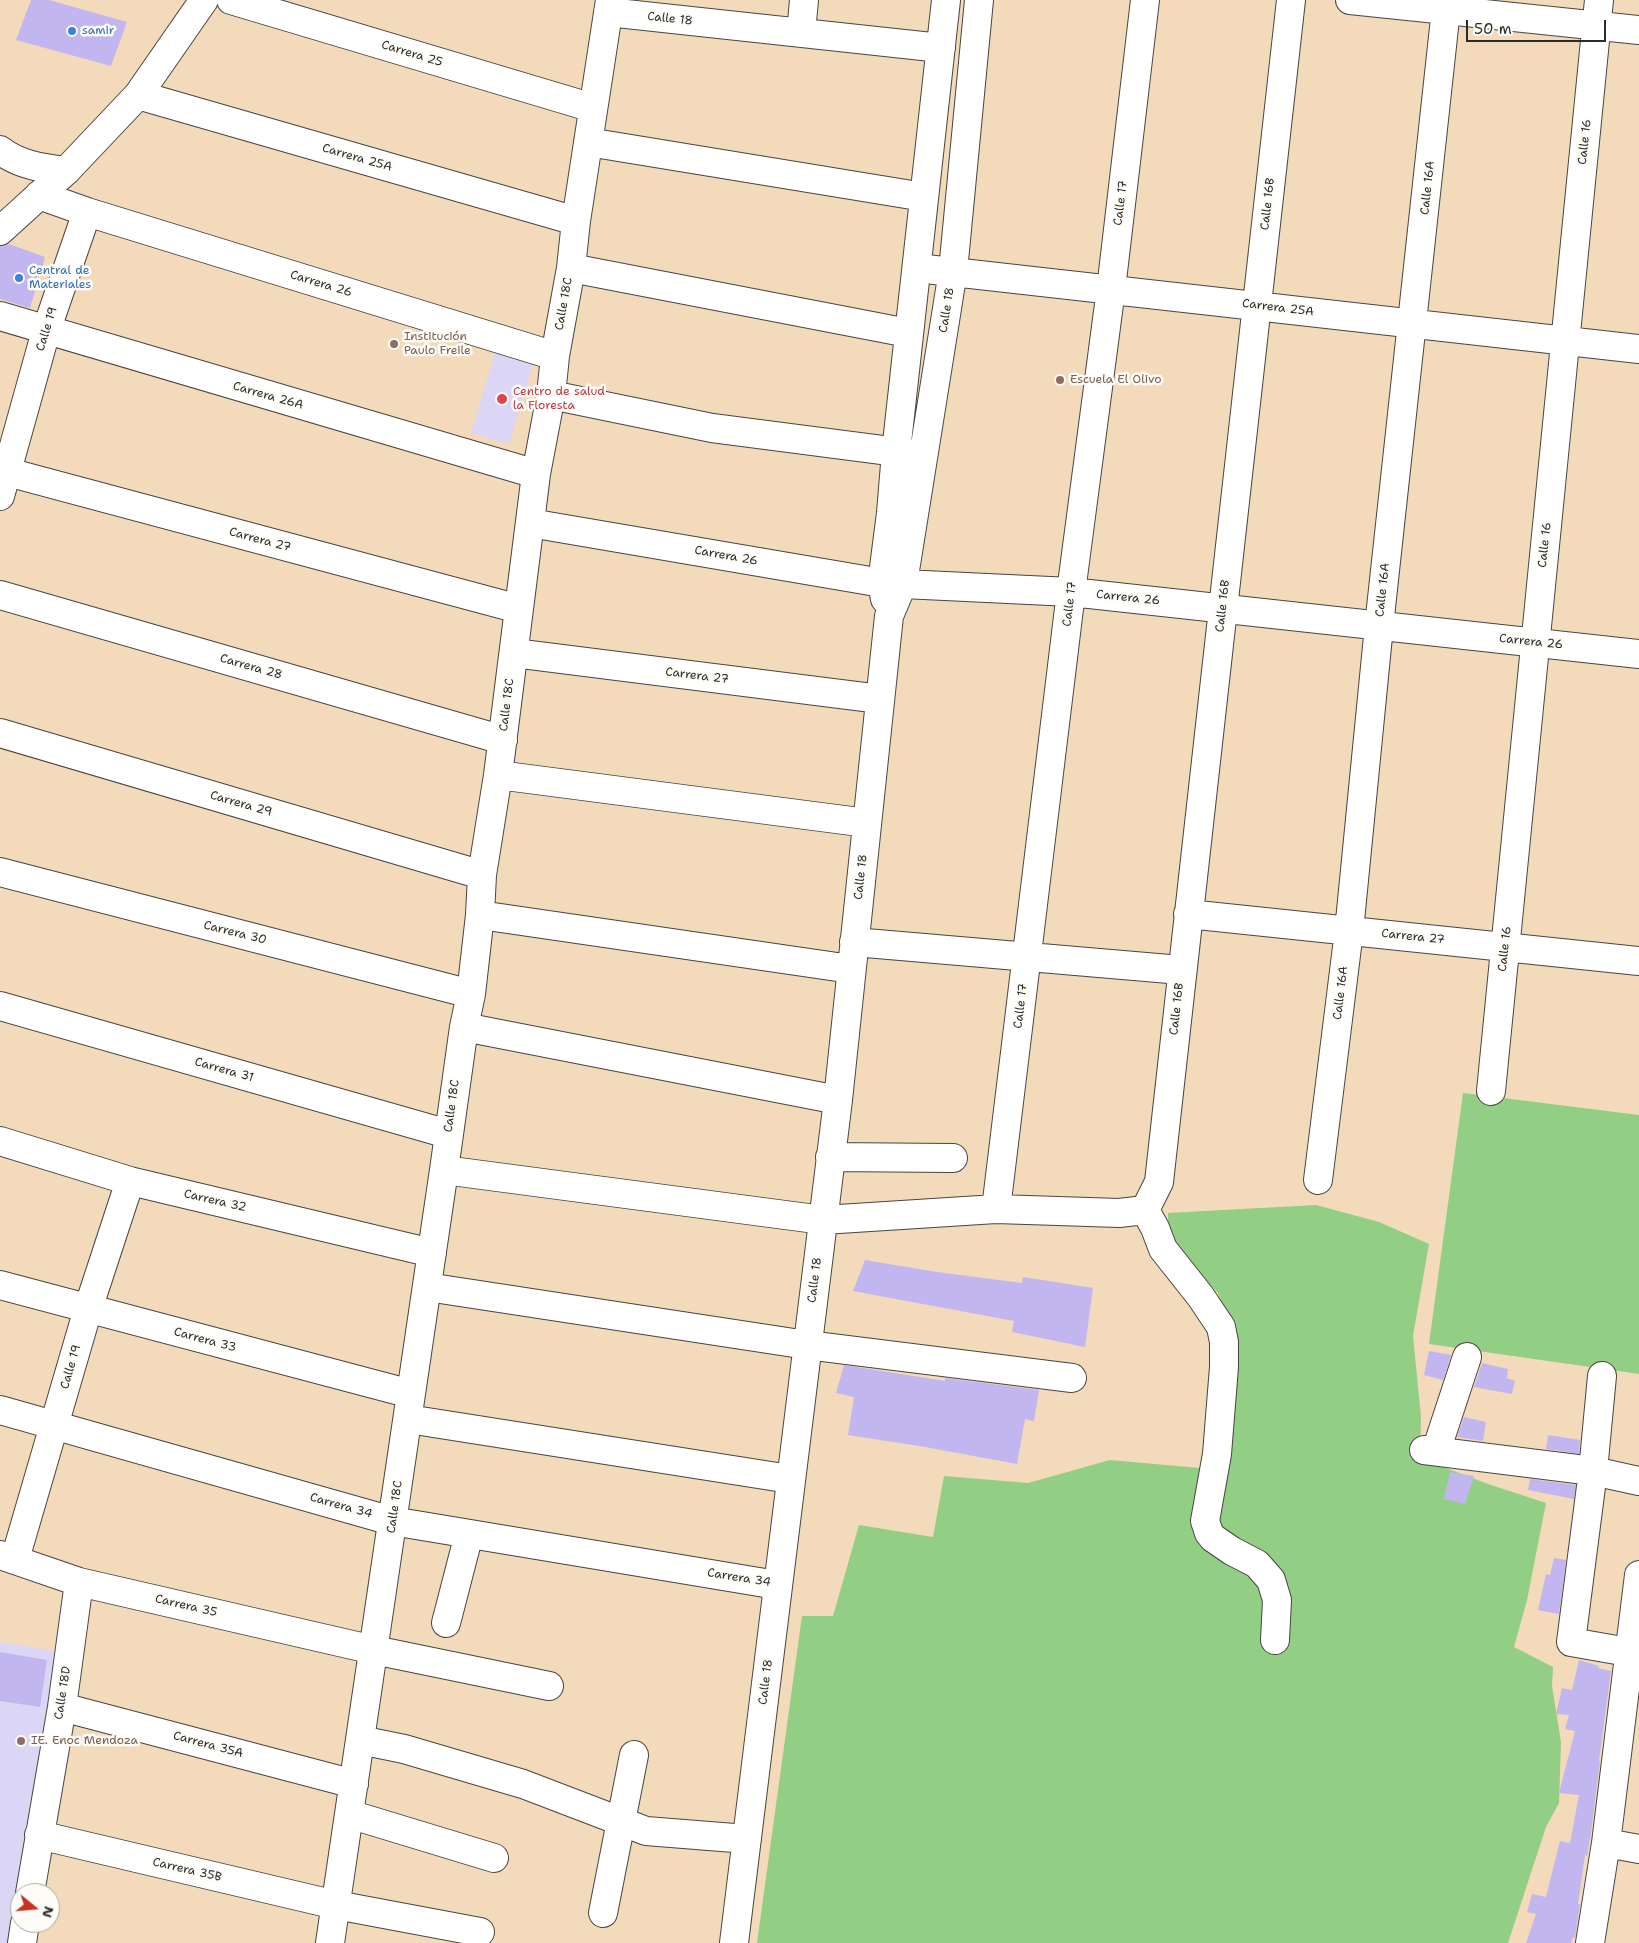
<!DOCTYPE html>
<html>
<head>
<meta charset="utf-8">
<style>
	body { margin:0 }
	#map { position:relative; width:1639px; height:1943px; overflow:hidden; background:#f3daba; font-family:"Shantell Sans",sans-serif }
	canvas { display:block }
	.north { position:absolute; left:10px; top:1883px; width:50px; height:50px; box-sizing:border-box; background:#fdfcf7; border:1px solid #a9a8a5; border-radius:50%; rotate:107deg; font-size:14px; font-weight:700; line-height:20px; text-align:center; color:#2b2b2b }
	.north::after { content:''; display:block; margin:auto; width:18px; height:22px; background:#c8321e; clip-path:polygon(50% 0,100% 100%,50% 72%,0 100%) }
	.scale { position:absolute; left:1466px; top:20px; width:140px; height:22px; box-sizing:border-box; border:2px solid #2b2b2b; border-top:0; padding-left:6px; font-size:15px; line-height:18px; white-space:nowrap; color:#2b2b2b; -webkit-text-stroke:4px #fdfcf7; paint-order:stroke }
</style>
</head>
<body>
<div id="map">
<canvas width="1639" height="1943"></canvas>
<div class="north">N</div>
<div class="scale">50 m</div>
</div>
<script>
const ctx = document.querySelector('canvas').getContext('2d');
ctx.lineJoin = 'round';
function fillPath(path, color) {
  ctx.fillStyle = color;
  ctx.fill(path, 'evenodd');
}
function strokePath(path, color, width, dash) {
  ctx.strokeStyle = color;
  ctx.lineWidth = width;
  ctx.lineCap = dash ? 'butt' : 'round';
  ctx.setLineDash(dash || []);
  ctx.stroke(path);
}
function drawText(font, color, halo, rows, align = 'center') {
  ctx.font = font + ' "Shantell Sans",sans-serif';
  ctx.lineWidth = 5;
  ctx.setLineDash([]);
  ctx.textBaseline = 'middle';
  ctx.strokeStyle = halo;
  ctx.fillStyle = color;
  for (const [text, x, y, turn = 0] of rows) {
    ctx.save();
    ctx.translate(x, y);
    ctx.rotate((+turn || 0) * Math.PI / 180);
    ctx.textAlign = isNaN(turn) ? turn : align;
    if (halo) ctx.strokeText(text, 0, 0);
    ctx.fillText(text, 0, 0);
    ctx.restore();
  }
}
fillPath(new Path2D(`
	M 495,353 L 533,364 L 509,444 L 471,433 Z
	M 0,1642 L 55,1651 L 11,1943 L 0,1943 Z`), '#dcd6f6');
fillPath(new Path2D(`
	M 1463,1093 L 1639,1115 L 1639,1374 L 1429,1344 Z
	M 1316,1205 L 1379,1222 L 1429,1244 L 1413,1336 L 1421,1417 L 1420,1458 L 1488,1484 L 1546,1503 L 1527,1600 L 1514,1647 L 1553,1667 L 1552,1686 L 1561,1742 L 1559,1803 L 1546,1827 L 1508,1943 L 757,1943 L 802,1616 L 833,1616 L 859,1525 L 933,1537 L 944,1476 L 1028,1483 L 1110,1460 L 1222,1470 L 1237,1343 L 1218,1293 L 1168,1239 L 1168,1213 Z`), '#92ce84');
fillPath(new Path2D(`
	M 31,0 L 49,0 L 127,22 L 111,66 L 16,40 Z
	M 9,244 L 45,257 L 30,308 L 0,299 L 0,246 Z
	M 865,1260 L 937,1272 L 1022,1283 L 1023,1277 L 1093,1288 L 1085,1347 L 1012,1332 L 1014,1321 L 853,1291 Z
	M 1429,1351 L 1451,1355 L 1443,1380 L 1424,1375 Z
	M 1482,1363 L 1508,1369 L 1507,1378 L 1515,1381 L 1512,1394 L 1474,1387 Z
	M 844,1365 L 945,1381 L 945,1378 L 1039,1390 L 1034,1421 L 1025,1419 L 1017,1464 L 925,1447 L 848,1435 L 854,1397 L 836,1393 Z
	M 1464,1417 L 1486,1422 L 1483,1441 L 1457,1437 Z
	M 1548,1435 L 1580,1440 L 1579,1454 L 1546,1449 Z
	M 1450,1472 L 1474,1476 L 1465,1504 L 1444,1499 Z
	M 1530,1479 L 1576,1485 L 1574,1499 L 1528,1490 Z
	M 1554,1558 L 1566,1560 L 1559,1614 L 1538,1610 L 1546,1574 L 1550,1575 Z
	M 0,1652 L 47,1660 L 40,1707 L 0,1701 Z
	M 1579,1660 L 1599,1666 L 1598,1668 L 1611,1671 L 1599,1761 L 1600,1761 L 1591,1833 L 1587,1856 L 1585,1855 L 1578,1904 L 1580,1904 L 1575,1938 L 1573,1937 L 1571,1943 L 1526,1943 L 1536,1914 L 1527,1912 L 1532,1894 L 1546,1897 L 1560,1841 L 1570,1843 L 1579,1795 L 1559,1793 L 1575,1731 L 1565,1729 L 1569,1715 L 1556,1714 L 1562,1688 L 1572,1690 Z`), '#c1b6ef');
const minor = new Path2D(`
	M 231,0 L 593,108
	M 1350,0 L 1639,30
	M 608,12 L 941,48
	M 801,33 L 804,0
	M 138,95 L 576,221
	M 588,142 L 924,197
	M 87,212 L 555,356
	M 0,231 L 66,171 L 138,95 L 204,0
	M 571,268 L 908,333
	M 917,268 L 1639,349
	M 0,316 L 536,474
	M 551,395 L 712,428 L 913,454
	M 0,470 L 519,609
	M 0,496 L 46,331 L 87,212 L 39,195
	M 530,523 L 882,583 L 1071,592 L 1639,654
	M 0,595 L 503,740
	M 885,599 L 882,583 L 891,513 L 896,452 L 946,0
	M 514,653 L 880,699
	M 0,733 L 482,875
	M 498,775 L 867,823
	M 0,872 L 471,994
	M 1188,914 L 1639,961
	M 480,915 L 851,969
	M 854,942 L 1181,970
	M 0,1006 L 448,1134
	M 464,1027 L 838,1100
	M 1491,1091 L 1599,0
	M 0,1141 L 130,1181 L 432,1253
	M 830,1157 L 953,1158
	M 444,1170 L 823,1220 L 996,1209 L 1119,1213 L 1145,1210
	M 1318,1180 L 1349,931 L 1379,626 L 1447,0
	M 996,1209 L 1071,592 L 1111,289 L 1145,0
	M 1145,1210 L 1159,1182 L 1291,0
	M 1145,1210 L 1155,1228 L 1163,1249 L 1201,1297 L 1221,1327 L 1224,1342 L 1224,1367 L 1217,1454 L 1205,1521 L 1209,1533 L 1213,1538 L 1232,1551 L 1257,1564 L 1271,1580 L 1277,1600 L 1275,1640
	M 0,1285 L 411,1394
	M 427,1287 L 807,1345 L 1072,1378
	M 1602,1376 L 1593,1471 L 1571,1642 L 1639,1654
	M 0,1410 L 392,1521 L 777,1585
	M 408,1419 L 790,1479
	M 1424,1450 L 1593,1471 L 1639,1481
	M 1436,1451 L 1467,1357
	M 0,1555 L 79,1582 L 374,1650 L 549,1686
	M 15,1559 L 88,1309 L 130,1181
	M 446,1623 L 469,1534
	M 62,1707 L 354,1784
	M 360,1740 L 404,1749 L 523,1784 L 646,1831 L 747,1839
	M 349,1814 L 494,1858
	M 39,1835 L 336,1905 L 480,1932
	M 1606,1843 L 1639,1849
	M 30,1893 L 62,1707 L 79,1582
	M 603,1913 L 634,1755
	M 22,1943 L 25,1923
	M 330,1943 L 444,1170 L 464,1027 L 471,994 L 480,915 L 482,875 L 498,775 L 536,474 L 551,395 L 555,356 L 571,268 L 576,221 L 610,0
	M 734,1943 L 838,1100 L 889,616 L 903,583 L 953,271 L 979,0
	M 1590,1943 L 1606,1843 L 1639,1575`);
const major = new Path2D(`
	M 0,150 C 19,165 42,168 66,171`);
strokePath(minor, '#494540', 30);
strokePath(major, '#494540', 30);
strokePath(minor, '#fff', 28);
strokePath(major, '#fff', 28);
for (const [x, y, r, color] of [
	[72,31,5,"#3f7fe0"],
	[19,278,5,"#3f7fe0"],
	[394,344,5,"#8d6e63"],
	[1060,380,5,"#8d6e63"],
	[502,399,6,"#e0444e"],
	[21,1741,5,"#8d6e63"]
]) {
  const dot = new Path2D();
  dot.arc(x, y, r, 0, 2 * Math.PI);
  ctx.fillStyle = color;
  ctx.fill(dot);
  strokePath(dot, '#fdfcf7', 2);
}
drawText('12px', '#2b2b2b', '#fdfcf7', [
	["Calle 18",670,19,6],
	["Carrera 25",412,54,17],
	["Calle 16",1585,142,-84],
	["Carrera 25A",357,158,16],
	["Calle 16A",1428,188,-84],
	["Calle 17",1121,203,-83],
	["Calle 16B",1268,204,-84],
	["Carrera 26",321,284,17],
	["Calle 18C",564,304,-80],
	["Carrera 25A",1278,308,7],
	["Calle 18",947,310,-81],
	["Calle 19",47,329,-73],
	["Carrera 26A",268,396,16],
	["Carrera 27",260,540,15],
	["Calle 16",1545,545,-84],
	["Carrera 26",726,556,10],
	["Calle 16A",1383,590,-84],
	["Carrera 26",1128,598,6],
	["Calle 17",1070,604,-83],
	["Calle 16B",1223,606,-84],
	["Carrera 26",1531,642,6],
	["Carrera 28",251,667,16],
	["Carrera 27",697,676,7],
	["Calle 18C",507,705,-83],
	["Carrera 29",241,804,16],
	["Calle 18",861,877,-84],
	["Carrera 30",235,933,14],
	["Carrera 27",1413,937,6],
	["Calle 16",1505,949,-84],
	["Calle 16A",1341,993,-83],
	["Calle 17",1021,1006,-83],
	["Calle 16B",1177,1009,-84],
	["Carrera 31",224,1070,16],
	["Calle 18C",452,1106,-82],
	["Carrera 32",215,1201,13],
	["Calle 18",815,1280,-83],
	["Carrera 33",205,1340,15],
	["Calle 19",71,1367,-74],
	["Carrera 34",341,1506,16],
	["Calle 18C",395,1507,-82],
	["Carrera 34",739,1578,9],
	["Carrera 35",186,1606,13],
	["Calle 18",766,1682,-83],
	["Calle 18D",63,1693,-81],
	["Carrera 35A",208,1745,15],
	["Carrera 35B",187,1870,13]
]);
drawText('12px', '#366cbe', '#fdfcf7', [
	["samir",82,31],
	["Central de",29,271],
	["Materiales",29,285]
], 'left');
drawText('12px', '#785e54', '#fdfcf7', [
	["Institución",404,337],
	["Paulo Freile",404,351],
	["Escuela El Olivo",1070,380],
	["IE. Enoc Mendoza",31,1741]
], 'left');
drawText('12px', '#be3a42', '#fdfcf7', [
	["Centro de salud",513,392],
	["la Floresta",513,406]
], 'left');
</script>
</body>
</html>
